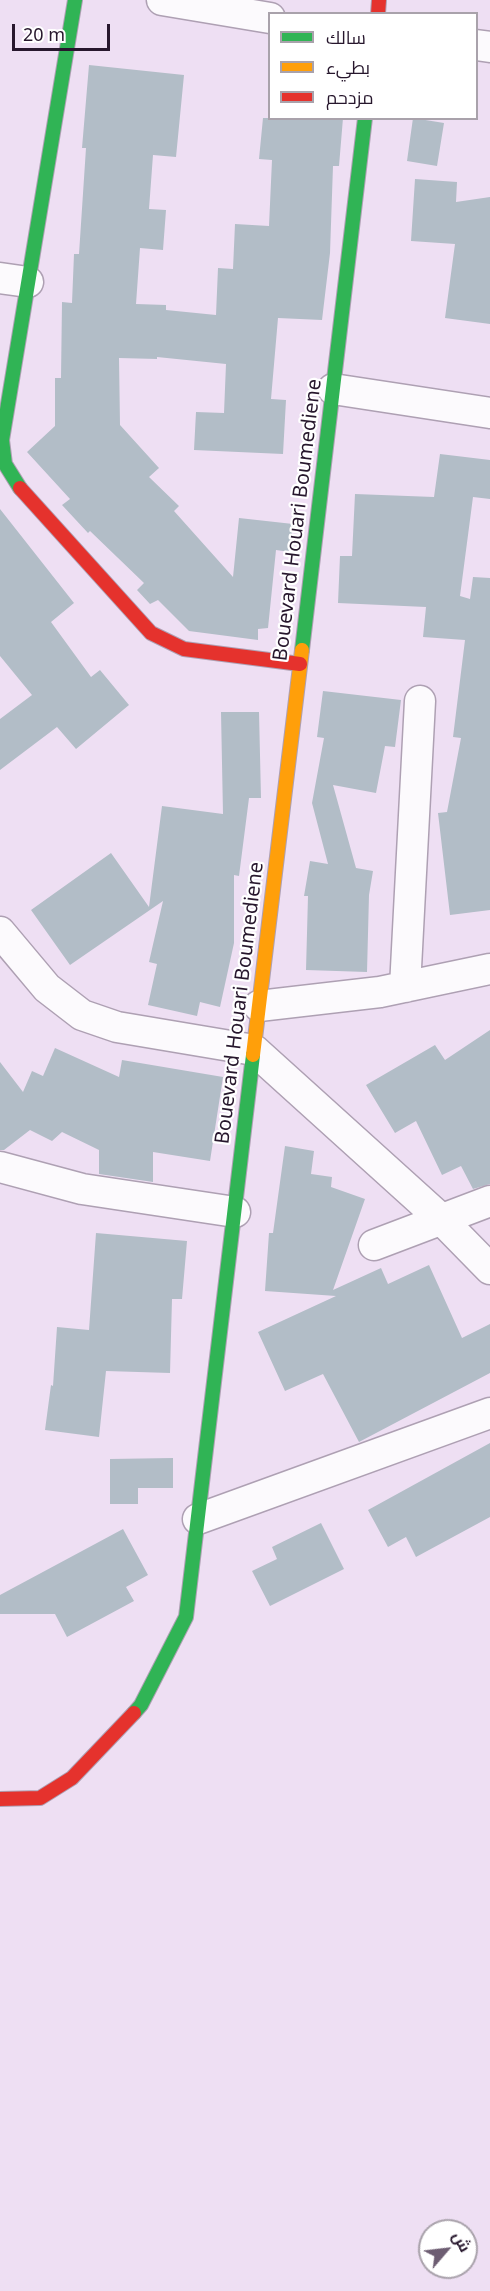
<!DOCTYPE html>
<html>
<head>
<meta charset="utf-8">
<style>
	body { margin:0 }
	#map { position:relative; width:490px; height:2291px; overflow:hidden; background:#eedff3; font-family:"Noto Sans",Cairo,sans-serif }
	canvas { display:block }
	.legend { position:absolute; left:268px; top:12px; width:210px; height:108px; box-sizing:border-box; background:#fff; border:2px solid #a9a2ab; margin:0; padding:8px 10px; list-style:none; font-size:18px; color:#27172d }
	.legend li { display:flex; align-items:center; gap:12px; height:30px }
	.legend b { width:30px; border:2px solid #a9a2ab }
	.north { position:absolute; left:418px; top:2219px; width:60px; height:60px; box-sizing:border-box; background:#fff; border:2px solid #a9a2ab; border-radius:50%; rotate:62deg; font-size:16px; font-weight:700; line-height:24px; text-align:center; color:#27172d }
	.north::after { content:''; display:block; margin:auto; width:21px; height:27px; background:#6d5d72; clip-path:polygon(50% 0,100% 100%,50% 72%,0 100%) }
	.scale { position:absolute; left:12px; top:24px; width:98px; height:27px; box-sizing:border-box; border:3px solid #27172d; border-top:0; padding-left:8px; font-size:18px; line-height:21px; white-space:nowrap; color:#27172d; -webkit-text-stroke:4px #fff; paint-order:stroke }
</style>
</head>
<body>
<div id="map">
<canvas width="490" height="2291"></canvas>
<ul class="legend">
<li><b style="height:8px;background:#30b455"></b>سالك</li>
<li><b style="height:8px;background:#ff9f0a"></b>بطيء</li>
<li><b style="height:8px;background:#e5322d"></b>مزدحم</li>
</ul>
<div class="north">ش</div>
<div class="scale">20 m</div>
</div>
<script>
const ctx = document.querySelector('canvas').getContext('2d');
ctx.lineJoin = 'round';
function fillPath(path, color) {
  ctx.fillStyle = color;
  ctx.fill(path, 'evenodd');
}
function strokePath(path, color, width, dash) {
  ctx.strokeStyle = color;
  ctx.lineWidth = width;
  ctx.lineCap = dash ? 'butt' : 'round';
  ctx.setLineDash(dash || []);
  ctx.stroke(path);
}
function drawText(font, color, halo, rows, align = 'center') {
  ctx.font = font + ' "Noto Sans",sans-serif';
  ctx.lineWidth = 4.5;
  ctx.setLineDash([]);
  ctx.textBaseline = 'middle';
  ctx.strokeStyle = halo;
  ctx.fillStyle = color;
  for (const [text, x, y, turn = 0] of rows) {
    ctx.save();
    ctx.translate(x, y);
    ctx.rotate((+turn || 0) * Math.PI / 180);
    ctx.textAlign = isNaN(turn) ? turn : align;
    if (halo) ctx.strokeText(text, 0, 0);
    ctx.fillText(text, 0, 0);
    ctx.restore();
  }
}
fillPath(new Path2D(`
	M 89,65 L 184,75 L 176,157 L 153,155 L 149,209 L 166,210 L 163,250 L 140,248 L 136,304 L 166,305 L 166,310 L 216,315 L 218,268 L 233,269 L 235,224 L 269,226 L 272,160 L 259,159 L 263,118 L 343,118 L 339,166 L 333,166 L 330,253 L 322,320 L 278,318 L 271,399 L 286,400 L 283,454 L 194,450 L 196,412 L 224,413 L 226,364 L 157,357 L 157,359 L 119,358 L 120,425 L 159,468 L 149,477 L 179,506 L 174,511 L 233,577 L 239,518 L 293,524 L 290,552 L 276,550 L 268,628 L 258,629 L 258,640 L 189,631 L 158,600 L 150,604 L 137,590 L 144,583 L 90,531 L 88,533 L 62,505 L 70,499 L 27,452 L 55,426 L 55,378 L 61,378 L 62,302 L 72,303 L 74,254 L 79,254 L 86,148 L 82,148 Z
	M 413,118 L 444,123 L 437,166 L 407,161 Z
	M 415,179 L 457,182 L 456,202 L 490,197 L 490,324 L 445,318 L 455,244 L 411,241 Z
	M 440,454 L 490,460 L 490,499 L 473,497 L 460,596 L 470,599 L 473,577 L 490,578 L 490,910 L 450,915 L 438,813 L 447,812 L 461,738 L 453,737 L 465,640 L 423,637 L 426,607 L 338,603 L 340,556 L 352,556 L 355,494 L 434,497 Z
	M 0,509 L 74,603 L 51,622 L 91,677 L 100,670 L 129,705 L 76,749 L 57,727 L 0,770 L 0,719 L 32,695 L 0,656 Z
	M 323,691 L 401,700 L 395,747 L 385,746 L 376,793 L 333,785 L 356,868 L 373,871 L 369,895 L 367,972 L 306,970 L 308,896 L 304,896 L 310,861 L 328,864 L 312,803 L 324,738 L 317,737 Z
	M 221,712 L 259,712 L 261,798 L 249,798 L 239,876 L 234,875 L 234,943 L 220,1007 L 200,1002 L 197,1016 L 148,1005 L 157,964 L 149,962 L 163,901 L 70,965 L 31,910 L 111,853 L 149,907 L 162,806 L 223,814 Z
	M 490,1030 L 490,1184 L 473,1189 L 461,1166 L 442,1175 L 416,1121 L 395,1133 L 366,1085 L 435,1045 L 445,1060 Z
	M 55,1048 L 119,1077 L 122,1060 L 223,1077 L 210,1161 L 153,1152 L 153,1182 L 99,1174 L 99,1150 L 62,1132 L 52,1141 L 30,1130 L 4,1150 L 0,1150 L 0,1062 L 23,1092 L 32,1071 L 43,1076 Z
	M 285,1146 L 314,1151 L 311,1174 L 332,1177 L 331,1187 L 365,1199 L 333,1290 L 381,1268 L 388,1284 L 429,1265 L 462,1338 L 490,1324 L 490,1373 L 359,1442 L 323,1374 L 285,1391 L 258,1332 L 336,1296 L 265,1291 L 269,1233 L 273,1233 Z
	M 96,1233 L 187,1241 L 182,1299 L 172,1299 L 170,1373 L 106,1371 L 99,1437 L 45,1430 L 51,1385 L 53,1386 L 57,1327 L 89,1330 Z
	M 490,1443 L 490,1517 L 416,1557 L 406,1537 L 388,1547 L 368,1510 Z
	M 173,1458 L 173,1488 L 138,1488 L 138,1504 L 110,1504 L 110,1459 Z
	M 321,1523 L 344,1569 L 270,1606 L 252,1571 L 277,1559 L 272,1547 Z
	M 123,1529 L 148,1575 L 126,1587 L 134,1601 L 67,1637 L 55,1614 L 0,1614 L 0,1595 Z`), '#b2bdc7');
const street = new Path2D(`
	M 162,0 L 270,18
	M 476,45 L 490,47
	M 0,278 L 28,282
	M 333,389 L 490,413
	M 0,932 L 47,988 L 82,1015 L 117,1027 L 254,1050 L 441,1219 L 490,1269
	M 405,987 L 420,701
	M 259,1006 L 380,992 L 490,969
	M 0,1167 L 82,1189 L 235,1212
	M 374,1245 L 490,1201
	M 198,1519 L 490,1413`);
const fast = new Path2D(`
	M 20,488 L 5,464 L 2,440 L 75,0
	M 302,650 L 365,118
	M 134,1713 L 141,1705 L 186,1617 L 253,1055`);
const slow = new Path2D(`
	M 253,1055 L 302,650`);
const jam = new Path2D(`
	M 378,14 L 379,0
	M 20,488 L 151,633 L 184,649 L 300,664
	M 0,1799 L 40,1798 L 72,1778 L 134,1713`);
strokePath(street, '#aea0b3', 33);
strokePath(fast, '#aea0b3', 16);
strokePath(slow, '#aea0b3', 16);
strokePath(jam, '#aea0b3', 16);
strokePath(street, '#fcfafd', 30);
strokePath(fast, '#30b455', 14);
strokePath(slow, '#ff9f0a', 14);
strokePath(jam, '#e5322d', 14);
drawText('20px', '#27172d', '#fff', [
	["Bouevard Houari Boumediene",298,520,-83],
	["Bouevard Houari Boumediene",240,1003,-83]
]);
</script>
</body>
</html>
